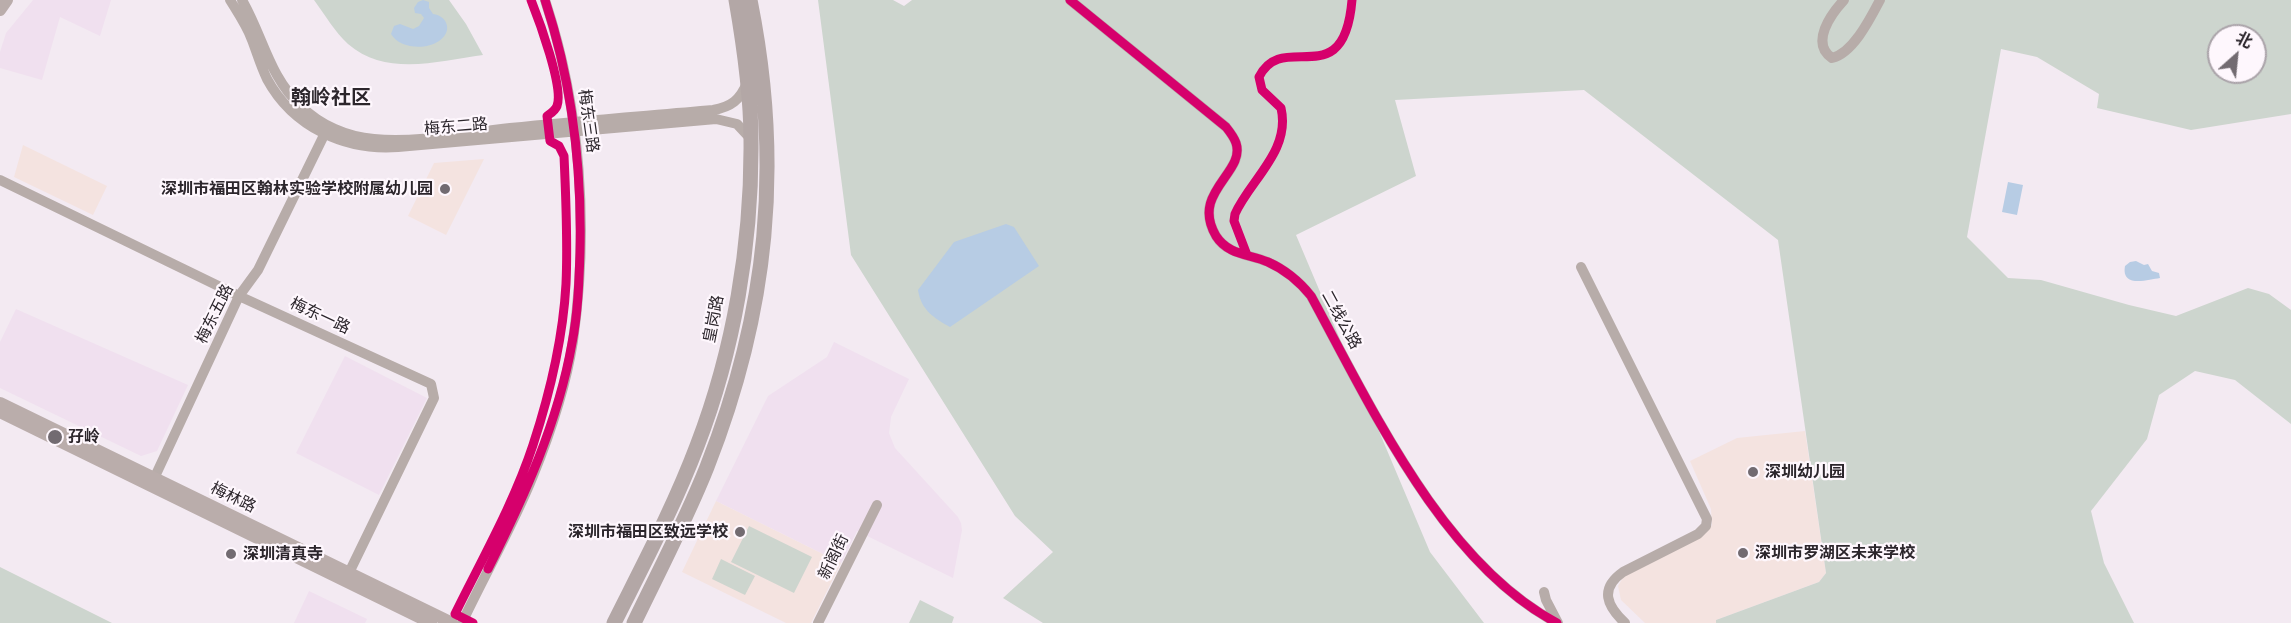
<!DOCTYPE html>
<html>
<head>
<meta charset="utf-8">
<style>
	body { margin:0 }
	#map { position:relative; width:2291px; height:623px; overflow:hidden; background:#f3eaf2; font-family:Lora,"Noto Sans SC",serif }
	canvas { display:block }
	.north { position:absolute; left:2207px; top:24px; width:60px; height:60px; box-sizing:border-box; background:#fef7fd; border:2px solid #aaa3a9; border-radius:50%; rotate:27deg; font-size:16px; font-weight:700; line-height:24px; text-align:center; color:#2c262c }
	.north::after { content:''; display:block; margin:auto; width:21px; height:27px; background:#726b71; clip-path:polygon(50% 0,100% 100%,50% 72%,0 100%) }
</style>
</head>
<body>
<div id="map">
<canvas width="2291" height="623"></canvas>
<div class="north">北</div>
</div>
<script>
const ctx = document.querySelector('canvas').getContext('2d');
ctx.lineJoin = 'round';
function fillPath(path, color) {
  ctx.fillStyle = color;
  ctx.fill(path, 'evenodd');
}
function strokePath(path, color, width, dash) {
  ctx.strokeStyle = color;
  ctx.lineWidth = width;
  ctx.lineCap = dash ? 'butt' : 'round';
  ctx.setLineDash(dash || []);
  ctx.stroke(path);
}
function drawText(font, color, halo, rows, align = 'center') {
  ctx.font = font + ' Lora,"Noto Sans SC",serif';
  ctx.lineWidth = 4.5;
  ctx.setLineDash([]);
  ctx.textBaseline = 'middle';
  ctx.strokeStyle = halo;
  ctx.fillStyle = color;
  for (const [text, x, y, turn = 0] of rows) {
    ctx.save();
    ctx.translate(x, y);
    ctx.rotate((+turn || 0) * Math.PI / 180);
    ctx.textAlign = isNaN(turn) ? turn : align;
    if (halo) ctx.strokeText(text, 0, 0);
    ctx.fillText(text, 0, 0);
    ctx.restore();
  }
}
fillPath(new Path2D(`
	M 33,0 L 111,0 L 100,36 L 60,17 L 42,80 L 0,68 L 0,52 L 6,33 Z
	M 16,309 L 188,385 L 157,451 L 141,456 L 0,388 L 0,342 Z
	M 834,342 L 909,379 L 891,417 L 889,433 L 895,448 L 958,517 L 961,523 L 962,530 L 953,578 L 857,531 L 841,563 L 716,501 L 768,396 L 827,357 Z
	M 345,356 L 427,398 L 379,495 L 296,453 Z
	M 309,591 L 367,619 L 365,623 L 294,623 Z`), '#f0e0ef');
fillPath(new Path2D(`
	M 23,145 L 107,186 L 93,215 L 14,177 Z
	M 484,159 L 446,235 L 408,216 L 434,163 Z
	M 1805,431 L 1826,573 L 1819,582 L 1716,620 L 1716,623 L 1645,623 L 1621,600 L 1618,586 L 1627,571 L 1700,536 L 1712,525 L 1711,509 L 1690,461 L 1737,438 Z
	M 716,501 L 841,563 L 811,623 L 786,623 L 682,572 Z`), '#f4e3e0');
fillPath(new Path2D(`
	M 314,0 L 449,0 L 466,24 L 483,55 C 439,61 386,77 348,44 C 335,32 325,15 314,0 Z
	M 818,0 L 893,0 L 904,6 L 912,0 L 2291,0 L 2291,114 L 2191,130 L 2097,108 L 2099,94 L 2037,57 L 2001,49 L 1967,237 L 2008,278 L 2041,280 L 2129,305 L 2176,316 L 2248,288 L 2269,294 L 2291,310 L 2291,424 L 2235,380 L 2195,371 L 2159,395 L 2147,439 L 2091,511 L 2104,563 L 2134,623 L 1716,623 L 1716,620 L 1819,582 L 1826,573 L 1778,240 L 1584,90 L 1395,100 L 1416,176 L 1296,235 L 1430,552 L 1484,623 L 1043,623 L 1003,598 L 1053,552 L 1015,516 L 851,255 ZM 2219,36 L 2255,36 L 2255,72 L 2219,72 Z
	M 749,526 L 812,557 L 794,593 L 731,562 Z
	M 721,559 L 755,576 L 745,595 L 712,579 Z
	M 0,567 L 112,623 L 0,623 Z
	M 920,600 L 954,617 L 952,623 L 909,623 Z`), '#cdd5ce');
fillPath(new Path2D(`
	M 423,0 L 429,2 L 429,8 L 433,14 C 448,16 453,32 439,41 C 426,50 400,49 391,34 L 394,26 L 400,24 L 413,29 L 419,26 L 424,18 L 421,14 L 415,13 L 414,8 L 418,2 Z
	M 2008,182 L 2023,185 L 2017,215 L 2002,212 Z
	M 1006,224 L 1014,227 L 1039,266 L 950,327 C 934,318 921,310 918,290 L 954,242 Z
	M 2136,261 L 2144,265 L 2148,264 L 2152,271 L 2159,273 L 2160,278 C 2147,280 2121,288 2125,266 L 2130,262 Z`), '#b7cce4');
strokePath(new Path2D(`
	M 230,0 C 238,13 247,26 252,40 C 257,53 261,67 267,79 C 293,127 345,151 398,147 L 716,119 L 737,124 L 751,139
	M 242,0 C 263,36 269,77 301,106 C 320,125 347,137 374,139 C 418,143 465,133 510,128 C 577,121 645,116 713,110 C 731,107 740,100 747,83
	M 1070,0 L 1226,127 C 1230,132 1234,137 1236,143 C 1246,173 1190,192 1216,236 C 1228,255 1249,254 1268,262 C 1286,270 1299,281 1311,296 C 1371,406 1442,562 1557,623
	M 1844,0 C 1831,14 1810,43 1832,58 C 1853,53 1870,19 1880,0
	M 0,180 L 239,296 L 431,384 L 434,398 L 345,581
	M 1581,267 L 1707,519 L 1706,526 L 1698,534 L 1623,572 C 1599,589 1607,606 1625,623
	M 152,483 L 239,296 L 258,270 L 327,129
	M 1544,592 L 1546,600 L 1558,623
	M 462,623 C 485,574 513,526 533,476 C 550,434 566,386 573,341 C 589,228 581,109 545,0
	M 818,623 L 877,505`), '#b7aca9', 10);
strokePath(new Path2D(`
	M 0,10 L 7,0
	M 0,403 L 452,623
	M 0,412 L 431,623`), '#baadab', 12);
strokePath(new Path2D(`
	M 614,623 C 643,565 674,507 697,446 C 734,350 752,243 751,140 C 751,93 744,46 736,0
	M 634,623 C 659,571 686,520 707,467 C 768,312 783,164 750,0`), '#b3a7a6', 15);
strokePath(new Path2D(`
	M 1070,0 L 1226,127 C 1230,132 1234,137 1236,143 C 1246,173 1190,192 1216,236 C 1228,255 1249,254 1268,262 C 1286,270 1299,281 1311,296 C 1371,406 1442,562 1557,623
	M 1247,255 L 1234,221 L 1235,214 C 1250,180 1291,151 1281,108 L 1262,90 L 1259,77 C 1283,28 1344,97 1352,0
	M 488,569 C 524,497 558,423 572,343 C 578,313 579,282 580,252 C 582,166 572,82 545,0
	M 473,623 L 455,614 C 482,559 514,503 533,445 C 550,393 563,338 566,284 C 568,241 566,199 564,156 L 559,146 L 550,141 L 547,116 C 551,113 555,111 557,106 C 564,88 539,20 531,0`), '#d6006c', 9);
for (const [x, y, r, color] of [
	[445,189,6,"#726b71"],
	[55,437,8,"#726b71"],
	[1753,472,6,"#726b71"],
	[740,532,6,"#726b71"],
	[1743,553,6,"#726b71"],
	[231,554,6,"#726b71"]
]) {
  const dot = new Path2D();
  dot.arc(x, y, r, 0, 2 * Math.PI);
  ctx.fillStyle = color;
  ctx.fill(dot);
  strokePath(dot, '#fef7fd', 2);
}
drawText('16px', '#2c262c', '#fef7fd', [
	["梅东三路",588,121,82],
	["梅东二路",456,127,-5],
	["梅东五路",215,314,-64],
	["梅东一路",320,316,25],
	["皇岗路",714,319,-79],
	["二线公路",1341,320,61],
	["梅林路",233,498,26],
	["新阁街",834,557,-64]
]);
drawText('bold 16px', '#2c262c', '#fef7fd', [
	["深圳市福田区翰林实验学校附属幼儿园",433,189,"right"],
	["孖岭",68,437],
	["深圳幼儿园",1765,472],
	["深圳市福田区致远学校",728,532,"right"],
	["深圳市罗湖区未来学校",1755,553],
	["深圳清真寺",243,554]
], 'left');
drawText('bold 20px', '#2c262c', '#fef7fd', [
	["翰岭社区",331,98]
]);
</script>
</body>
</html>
